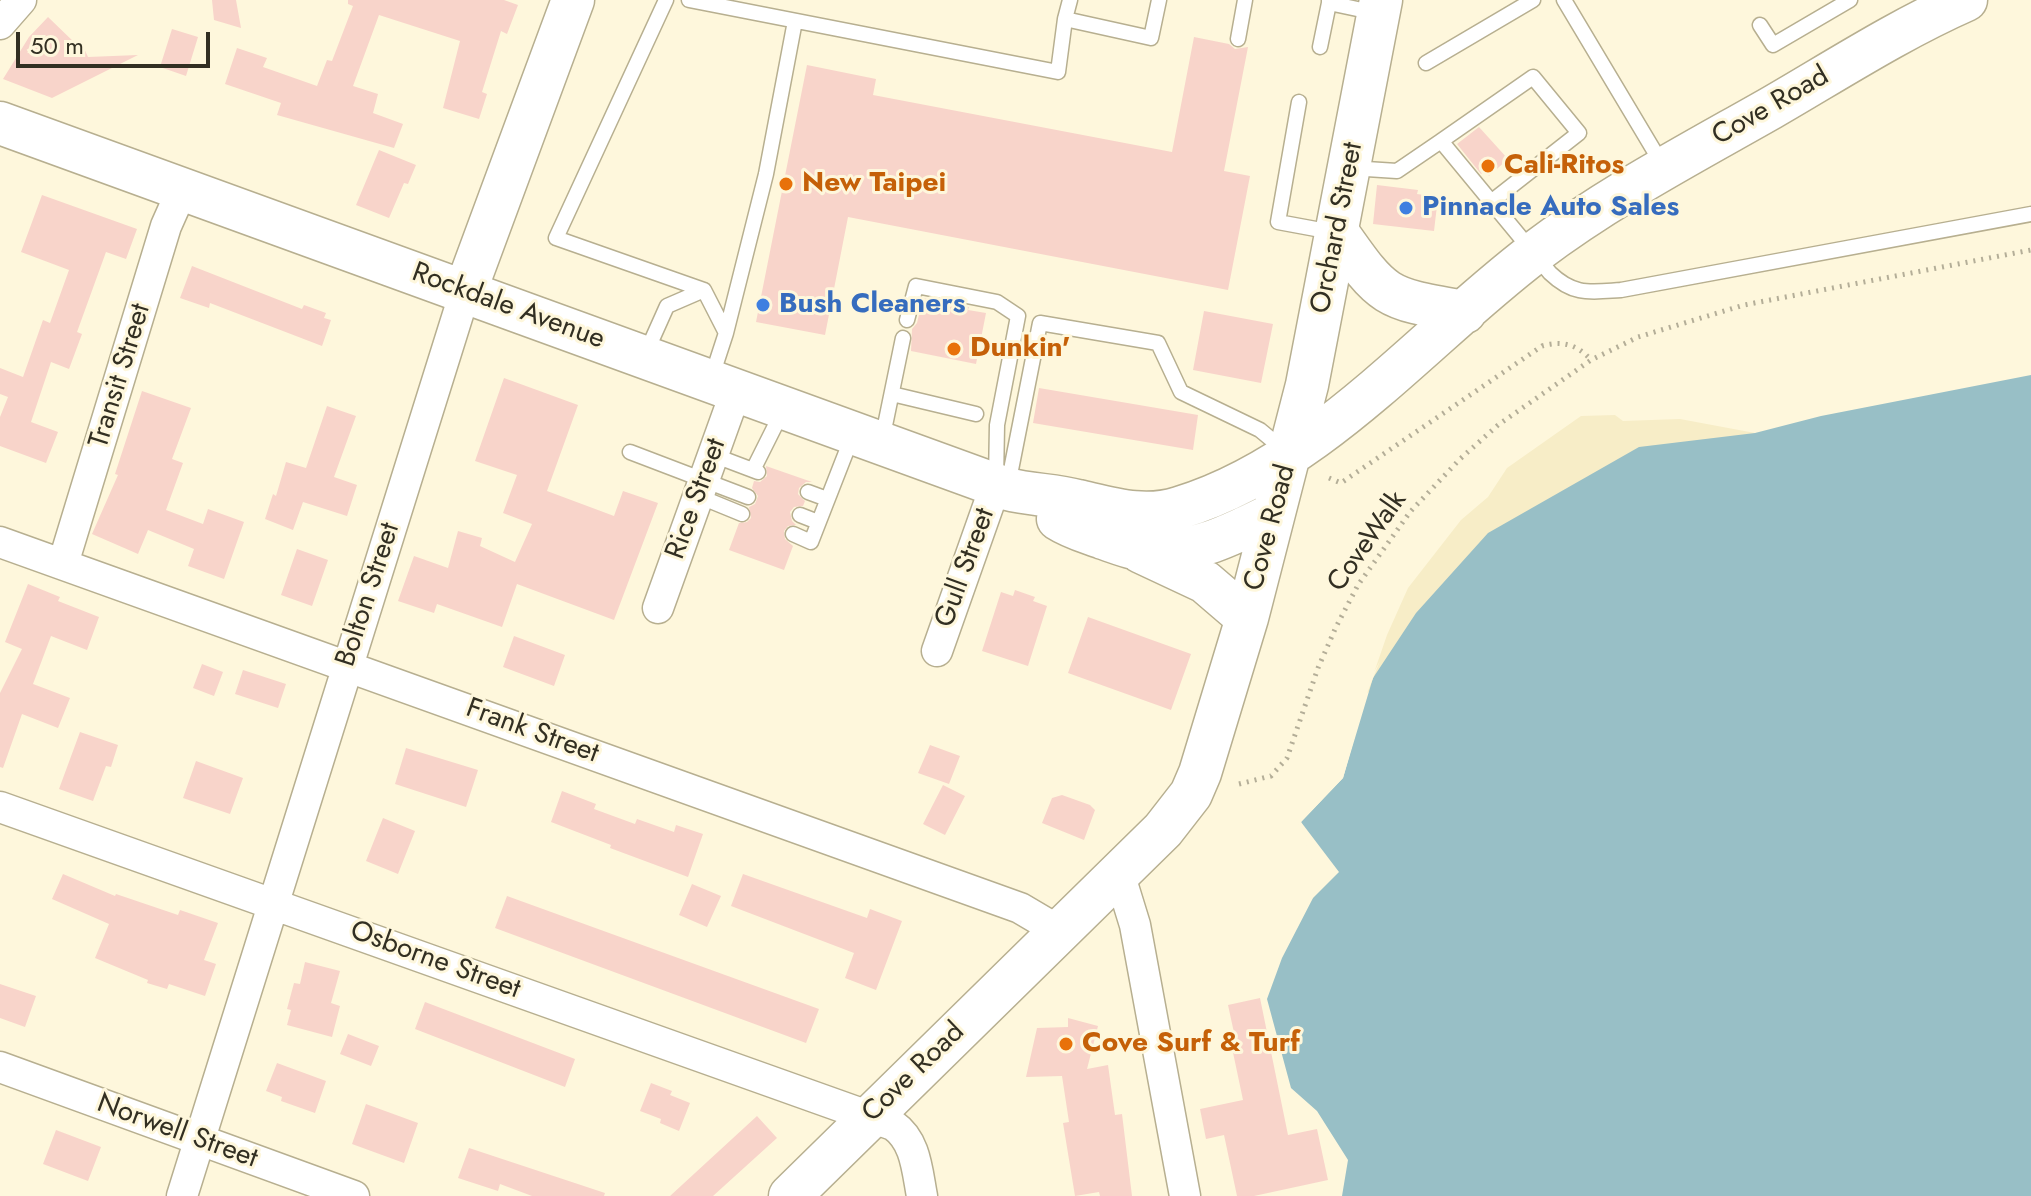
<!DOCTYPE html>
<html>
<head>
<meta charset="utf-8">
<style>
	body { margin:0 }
	#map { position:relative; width:2031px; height:1196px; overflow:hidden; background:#fef7dc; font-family:Jost,sans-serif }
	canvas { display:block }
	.scale { position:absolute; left:16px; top:32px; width:194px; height:36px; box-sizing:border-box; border:4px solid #322f22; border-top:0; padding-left:10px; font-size:24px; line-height:28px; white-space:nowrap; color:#322f22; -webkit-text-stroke:6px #fef7dc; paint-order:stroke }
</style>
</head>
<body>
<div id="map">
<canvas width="2031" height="1196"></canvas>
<div class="scale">50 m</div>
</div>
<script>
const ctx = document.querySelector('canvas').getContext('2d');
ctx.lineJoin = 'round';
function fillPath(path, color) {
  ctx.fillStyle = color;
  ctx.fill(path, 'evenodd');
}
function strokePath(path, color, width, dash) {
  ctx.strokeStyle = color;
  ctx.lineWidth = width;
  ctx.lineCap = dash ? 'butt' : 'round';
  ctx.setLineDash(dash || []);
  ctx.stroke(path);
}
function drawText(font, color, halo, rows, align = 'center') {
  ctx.font = font + ' Jost,sans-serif';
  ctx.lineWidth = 6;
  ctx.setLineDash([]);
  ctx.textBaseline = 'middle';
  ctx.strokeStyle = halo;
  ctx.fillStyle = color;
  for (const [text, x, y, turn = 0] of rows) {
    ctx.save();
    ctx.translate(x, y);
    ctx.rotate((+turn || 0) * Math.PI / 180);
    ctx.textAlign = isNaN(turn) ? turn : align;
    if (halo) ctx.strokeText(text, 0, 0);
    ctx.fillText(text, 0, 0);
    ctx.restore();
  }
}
fillPath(new Path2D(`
	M 1615,415 L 1623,421 L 1680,419 L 1755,433 L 1367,693 L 1387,635 L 1408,588 L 1461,520 L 1488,497 L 1507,468 L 1581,416 Z`), '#f7edc7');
fillPath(new Path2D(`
	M 2031,375 L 2031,1196 L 1342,1196 L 1348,1160 L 1317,1111 L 1291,1088 L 1267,999 L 1282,958 L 1313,898 L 1317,863 L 1301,822 L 1343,778 L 1373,678 L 1416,613 L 1488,533 L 1639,447 L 1755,433 L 1821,416 Z`), '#98bfc6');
fillPath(new Path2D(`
	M 1380,661 L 1367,693 L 1343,778 L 1301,822 L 1339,872 L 1313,898 L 1307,901 L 1313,863 L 1297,821 L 1339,776 L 1363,692 Z`), '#fef7dc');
fillPath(new Path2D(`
	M 212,0 L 236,0 L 241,28 L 214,20 Z
	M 348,0 L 504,0 L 518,5 L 507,34 L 501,31 L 482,92 L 487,94 L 479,119 L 443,108 L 460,41 L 379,15 L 353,86 L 378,94 L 373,113 L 403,124 L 394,148 L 277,115 L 281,103 L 225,84 L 237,48 L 267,58 L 263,67 L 317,86 L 327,60 L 332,61 L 353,6 L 348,4 Z
	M 48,17 L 76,44 L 81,42 L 88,57 L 138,55 L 52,98 L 3,79 L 29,37 Z
	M 172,29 L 198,37 L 186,76 L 160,67 Z
	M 1194,37 L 1229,44 L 1235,49 L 1248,47 L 1224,171 L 1250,176 L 1228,290 L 848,217 L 825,335 L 756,322 L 807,65 L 876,79 L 873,95 L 1172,152 Z
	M 1479,127 L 1508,159 L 1489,176 L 1484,171 L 1481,174 L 1457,144 Z
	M 379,150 L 416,165 L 408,184 L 404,183 L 389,218 L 356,205 Z
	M 1377,185 L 1418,190 L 1417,194 L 1438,197 L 1434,231 L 1373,224 Z
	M 42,195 L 137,229 L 126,259 L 106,252 L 77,332 L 82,334 L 69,369 L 51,362 L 31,422 L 58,432 L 46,463 L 0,446 L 0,417 L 8,397 L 0,394 L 0,368 L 23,377 L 43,320 L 50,323 L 69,270 L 21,252 Z
	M 192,266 L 302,309 L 304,305 L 326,313 L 324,318 L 331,320 L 322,346 L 210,303 L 209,308 L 180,298 Z
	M 923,298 L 969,307 L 968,310 L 986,313 L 976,364 L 911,351 L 912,329 L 917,323 Z
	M 1204,311 L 1273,324 L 1261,383 L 1193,370 Z
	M 504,378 L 578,405 L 547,491 L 614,516 L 623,491 L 658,503 L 614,620 L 517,584 L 502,627 L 437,604 L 434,613 L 398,601 L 414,556 L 448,568 L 458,531 L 482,538 L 480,546 L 515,562 L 532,524 L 503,513 L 517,475 L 475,461 Z
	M 1039,388 L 1198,415 L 1193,450 L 1033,423 Z
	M 142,391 L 191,408 L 172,459 L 183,463 L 166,510 L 203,524 L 208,509 L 244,522 L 224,579 L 188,566 L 194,549 L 148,530 L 138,554 L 92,534 L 118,475 L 115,474 Z
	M 327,406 L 356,416 L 334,477 L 357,485 L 347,516 L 303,502 L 293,530 L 265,519 L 273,494 L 276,496 L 286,462 L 306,468 Z
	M 766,466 L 812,482 L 806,482 L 799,488 L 798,494 L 805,501 L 803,506 L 794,507 L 790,512 L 792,521 L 796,525 L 788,526 L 784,531 L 785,539 L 793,546 L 784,570 L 729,550 L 739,523 L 747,522 L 751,518 L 749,507 L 755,504 L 758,496 L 752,488 L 754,481 L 760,482 L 767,476 Z
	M 297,549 L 328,560 L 312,606 L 281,595 Z
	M 28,584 L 60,597 L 58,601 L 99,617 L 87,650 L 51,636 L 33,684 L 70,698 L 58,728 L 22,714 L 3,768 L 0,767 L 0,693 L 22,649 L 5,642 Z
	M 1015,590 L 1035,597 L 1033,601 L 1047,606 L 1028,666 L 982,651 L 1001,592 L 1013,596 Z
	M 1088,617 L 1191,654 L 1171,710 L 1068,673 Z
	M 514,636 L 565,655 L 554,686 L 503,667 Z
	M 202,664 L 223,672 L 214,696 L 193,688 Z
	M 243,670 L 286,684 L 278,708 L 235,694 Z
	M 80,732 L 118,745 L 111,767 L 106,766 L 93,801 L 59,789 Z
	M 930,745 L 960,756 L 949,784 L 918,773 Z
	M 406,748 L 478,770 L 466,807 L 395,784 Z
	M 196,761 L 243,778 L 230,814 L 183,798 Z
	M 943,785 L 965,796 L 945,835 L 923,824 Z
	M 562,791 L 596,804 L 594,809 L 635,824 L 637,819 L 674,832 L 676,825 L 703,834 L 688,877 L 610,848 L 611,845 L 551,822 Z
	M 1062,795 L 1090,805 L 1095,810 L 1084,840 L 1042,823 L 1052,798 Z
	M 383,818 L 415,831 L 398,874 L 366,861 Z
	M 63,874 L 115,896 L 116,894 L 178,915 L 180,910 L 218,923 L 204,960 L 216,964 L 205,996 L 169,984 L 167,989 L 147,983 L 148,980 L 95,958 L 109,924 L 52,899 Z
	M 743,874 L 867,918 L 870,909 L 902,921 L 876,990 L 845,978 L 854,953 L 731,906 Z
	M 692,884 L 721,896 L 707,927 L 679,915 Z
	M 507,896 L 819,1009 L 806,1043 L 495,928 Z
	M 305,962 L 340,971 L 331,1003 L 340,1006 L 332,1037 L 287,1025 L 291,1010 L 287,1009 L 294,983 L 300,984 Z
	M 0,984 L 36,996 L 25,1027 L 0,1018 Z
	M 1260,998 L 1288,1135 L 1317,1129 L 1328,1180 L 1254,1196 L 1237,1196 L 1224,1135 L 1206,1139 L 1200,1109 L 1243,1100 L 1231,1043 L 1236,1042 L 1228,1005 Z
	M 425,1002 L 575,1059 L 565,1087 L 415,1029 Z
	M 1068,1018 L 1098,1026 L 1087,1069 L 1108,1065 L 1115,1115 L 1122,1114 L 1132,1196 L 1100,1196 L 1099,1192 L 1075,1196 L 1063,1123 L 1069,1122 L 1062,1076 L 1026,1077 L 1037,1028 L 1068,1027 Z
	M 348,1034 L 379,1046 L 371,1066 L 340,1054 Z
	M 277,1063 L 326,1081 L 315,1113 L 281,1101 L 282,1097 L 266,1091 Z
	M 651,1083 L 672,1091 L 670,1095 L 690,1103 L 679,1131 L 660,1123 L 661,1119 L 640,1111 Z
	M 366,1104 L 418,1123 L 404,1163 L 352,1144 Z
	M 757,1116 L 777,1138 L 713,1196 L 670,1196 Z
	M 56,1130 L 101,1147 L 88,1181 L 43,1164 Z
	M 469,1148 L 605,1193 L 604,1196 L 532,1196 L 500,1184 L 498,1191 L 458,1178 Z`), '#f8d4ca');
const lane = new Path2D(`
	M 666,0 L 556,238 L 704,290 L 726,333 L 711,379
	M 689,0 L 1058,72 L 1065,19 L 1151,38 L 1159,0
	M 1329,0 L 1329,3 L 1376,13
	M 1564,0 L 1662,164
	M 1065,19 L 1070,0
	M 1760,25 L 1773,45 L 1850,0
	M 1238,39 L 1245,0
	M 1320,47 L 1329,3
	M 1426,63 L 1533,0
	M 1299,102 L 1278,222 L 1332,232
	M 1441,141 L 1533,77 L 1579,133 L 1491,202
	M 1351,168 L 1397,171 L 1441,141 L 1550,273 C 1574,296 1590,292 1621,290 L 2031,214
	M 907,320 L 916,286 L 997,302 L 1018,316 L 997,425 L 996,480
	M 726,333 L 766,174 L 795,21
	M 646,353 L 667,306 L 704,290
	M 892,394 L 976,414
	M 882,440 L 903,338
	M 630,452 L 748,497
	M 713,455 L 758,472
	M 753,470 L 783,410
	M 1008,485 L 1040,323 L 1158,343 L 1181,392 L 1260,430 L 1284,450
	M 808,492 L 827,499
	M 698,496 L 742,514
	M 800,515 L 818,522
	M 793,534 L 811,542 L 852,437`);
const street = new Path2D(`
	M 0,24 L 21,0
	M 0,542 L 1020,908 L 1059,931
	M 63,564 L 166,226 L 182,190
	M 658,608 L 736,391
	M 937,651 L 996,484
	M 0,807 L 893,1125 C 916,1141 917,1170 922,1196
	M 1119,873 L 1135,925 L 1185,1196
	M 0,1067 L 354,1196
	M 182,1196 L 465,292`);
const secondary = new Path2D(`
	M 0,123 L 1007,489 C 1031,495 1055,495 1078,501 C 1113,509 1144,519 1179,508 C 1318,466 1422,338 1534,253 C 1608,197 1690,154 1771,108 C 1835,71 1898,30 1966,0
	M 1338,233 C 1384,299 1385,298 1465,312
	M 465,292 L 573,0
	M 1058,519 C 1072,528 1087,532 1103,538 C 1118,543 1134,550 1150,551 C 1193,555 1237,532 1273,514
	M 1141,552 L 1205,582 L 1247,618
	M 790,1196 L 1163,830 L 1191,794 L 1200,773 L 1247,618 L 1307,385 L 1381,0`);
strokePath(lane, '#b7af90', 17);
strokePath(street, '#b7af90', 33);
strokePath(secondary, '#b7af90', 45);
strokePath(new Path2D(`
	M 1329,478 L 1341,483 L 1542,346 C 1562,340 1578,345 1591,360
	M 1239,784 L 1271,776 L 1287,758 L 1318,668 L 1336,627 L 1358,585 L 1410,512 L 1460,459 L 1498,425 L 1591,360 L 1638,337 L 1744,305 L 2031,250`), '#b4ae98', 5, [2, 6]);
strokePath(lane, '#fff', 14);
strokePath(street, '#fff', 30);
strokePath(secondary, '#fff', 42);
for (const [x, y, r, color] of [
	[1488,166,8,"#e8710a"],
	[786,184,8,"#e8710a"],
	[1406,208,8,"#3f7fe0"],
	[763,305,8,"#3f7fe0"],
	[954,349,8,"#e8710a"],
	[1066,1044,8,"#e8710a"]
]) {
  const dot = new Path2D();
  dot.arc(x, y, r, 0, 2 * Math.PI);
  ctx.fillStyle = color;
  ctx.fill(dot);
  strokePath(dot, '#fef7dc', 3);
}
drawText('28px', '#322f22', '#fef7dc', [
	["Cove Road",1771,107,-30],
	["Orchard Street",1338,228,-79],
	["Rockdale Avenue",508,307,20],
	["Transit Street",121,376,-73],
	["Rice Street",697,499,-70],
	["Cove Road",1271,528,-75],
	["CoveWalk",1368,542,-55],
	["Gull Street",966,568,-70],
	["Bolton Street",369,595,-72],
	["Frank Street",532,732,20],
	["Osborne Street",435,961,20],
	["Cove Road",914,1073,-44],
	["Norwell Street",177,1132,20]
]);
drawText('bold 28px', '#c56008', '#fef7dc', [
	["Cali-Ritos",1504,166],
	["New Taipei",802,184],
	["Dunkin'",970,349],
	["Cove Surf & Turf",1082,1044]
], 'left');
drawText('bold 28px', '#366cbe', '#fef7dc', [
	["Pinnacle Auto Sales",1422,208],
	["Bush Cleaners",779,305]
], 'left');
</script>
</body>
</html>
